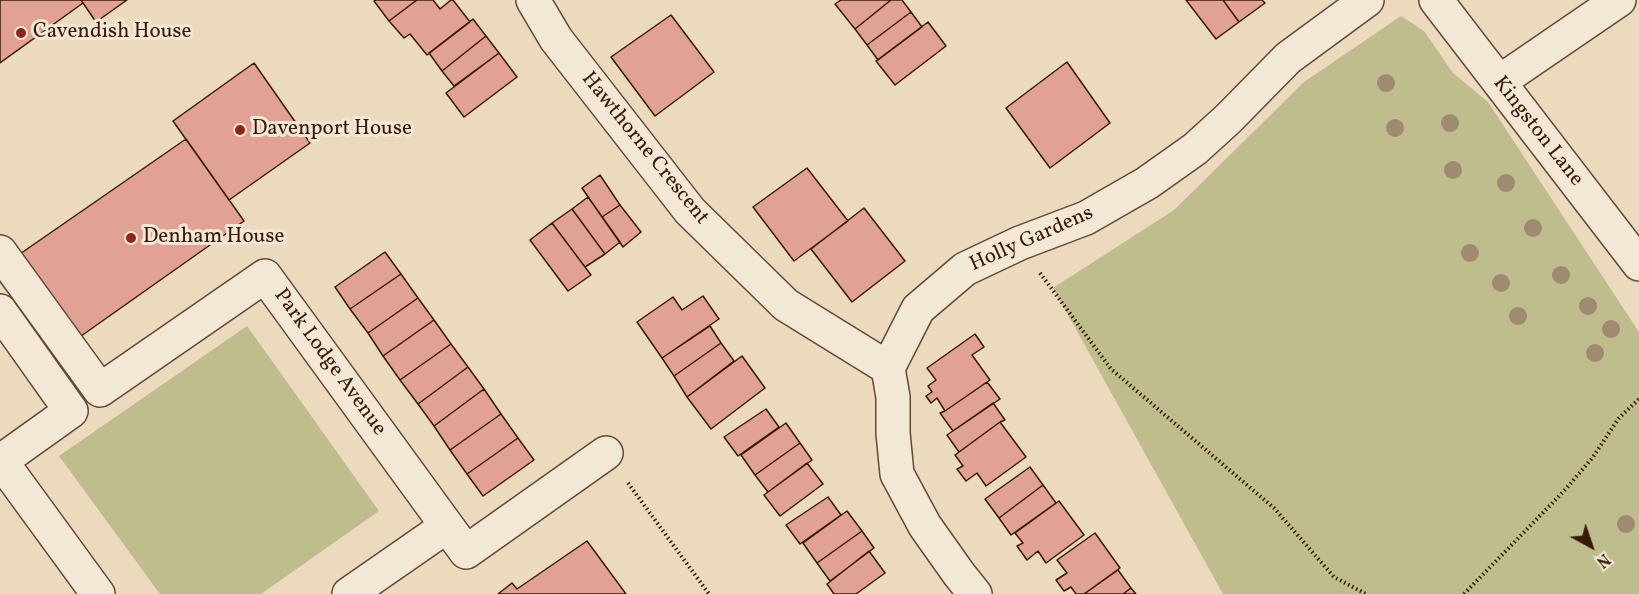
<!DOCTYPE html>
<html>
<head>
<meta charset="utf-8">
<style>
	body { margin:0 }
	#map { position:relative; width:1639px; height:594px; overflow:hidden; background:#ecdabf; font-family:Vollkorn,serif }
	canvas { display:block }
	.north { position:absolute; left:1561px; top:516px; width:60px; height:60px; -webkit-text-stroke:4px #f3e7d5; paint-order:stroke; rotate:140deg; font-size:16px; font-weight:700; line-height:24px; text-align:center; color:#371905 }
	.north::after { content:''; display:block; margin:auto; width:21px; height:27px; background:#371905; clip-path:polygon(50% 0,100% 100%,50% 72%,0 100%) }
</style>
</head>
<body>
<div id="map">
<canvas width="1639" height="594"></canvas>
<div class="north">N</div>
</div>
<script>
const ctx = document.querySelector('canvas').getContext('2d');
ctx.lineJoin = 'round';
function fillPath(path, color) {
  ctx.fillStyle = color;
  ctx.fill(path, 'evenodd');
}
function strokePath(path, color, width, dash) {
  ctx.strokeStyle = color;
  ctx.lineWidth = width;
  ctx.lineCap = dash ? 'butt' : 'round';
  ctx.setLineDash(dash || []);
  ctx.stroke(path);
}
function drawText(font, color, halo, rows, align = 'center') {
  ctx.font = font + ' Vollkorn,serif';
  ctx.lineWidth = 6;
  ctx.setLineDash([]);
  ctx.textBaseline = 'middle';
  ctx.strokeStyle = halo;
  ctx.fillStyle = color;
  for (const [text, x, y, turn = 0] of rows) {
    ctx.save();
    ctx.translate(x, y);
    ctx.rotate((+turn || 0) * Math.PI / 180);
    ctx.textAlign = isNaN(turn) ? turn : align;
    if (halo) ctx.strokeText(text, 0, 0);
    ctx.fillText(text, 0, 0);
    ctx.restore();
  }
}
fillPath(new Path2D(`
	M 1401,16 L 1424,31 L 1453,73 L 1488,102 L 1639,332 L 1639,594 L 1223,594 L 1053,288 L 1174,210 L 1304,82 Z
	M 247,326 L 379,511 L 261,594 L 160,594 L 59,456 Z`), '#bfbd8d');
const building = new Path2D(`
	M 0,0 L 81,0 L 83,3 L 0,63 Z
	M 81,0 L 127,0 L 96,22 Z
	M 376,0 L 417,0 L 389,21 L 374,1 Z
	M 417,0 L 433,0 L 440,9 L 451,0 L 453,0 L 470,22 L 427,55 L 410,34 L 404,38 L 389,21 Z
	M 841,0 L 891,0 L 855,29 L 835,4 Z
	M 891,0 L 902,0 L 911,12 L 867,45 L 855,29 Z
	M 1186,0 L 1223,0 L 1239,22 L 1216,39 Z
	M 1223,0 L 1262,0 L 1265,3 L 1239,22 Z
	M 911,12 L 922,27 L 878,60 L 867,45 Z
	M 671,15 L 714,72 L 655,116 L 611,57 Z
	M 473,19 L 486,36 L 442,71 L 429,53 Z
	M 928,22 L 946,46 L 895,85 L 876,61 Z
	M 486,36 L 499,53 L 454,86 L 442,71 Z
	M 499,53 L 517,77 L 464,117 L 446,93 Z
	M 1067,62 L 1110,123 L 1050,168 L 1006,108 Z
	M 254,63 L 310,143 L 229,200 L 173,121 Z
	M 186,139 L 244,221 L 74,341 L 17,256 Z
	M 807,168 L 848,221 L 794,261 L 753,207 Z
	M 600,175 L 620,205 L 602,217 L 582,188 Z
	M 588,197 L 620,242 L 605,254 L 572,209 Z
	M 620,205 L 641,232 L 623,247 L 602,217 Z
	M 864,208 L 905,261 L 852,302 L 811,249 Z
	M 572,209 L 605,254 L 585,267 L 552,223 Z
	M 552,223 L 591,275 L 568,291 L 530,240 Z
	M 385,252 L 401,274 L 350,309 L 335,287 Z
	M 401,274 L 418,298 L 368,333 L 350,309 Z
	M 703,296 L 719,319 L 662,358 L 637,322 L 673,297 L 682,310 Z
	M 418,298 L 434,320 L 383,356 L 368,333 Z
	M 434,320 L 451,344 L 400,380 L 383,356 Z
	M 710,326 L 721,343 L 674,376 L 662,358 Z
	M 975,334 L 984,347 L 972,355 L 990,380 L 945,411 L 937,398 L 931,403 L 926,396 L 932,392 L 928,386 L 936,380 L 927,368 Z
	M 721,343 L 734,361 L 687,397 L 674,376 Z
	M 451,344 L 468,367 L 418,404 L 400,380 Z
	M 742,356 L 765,388 L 711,429 L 687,397 Z
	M 468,367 L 484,389 L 434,426 L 418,404 Z
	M 987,382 L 1000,399 L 953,431 L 940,413 L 945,411 Z
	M 484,389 L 501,414 L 450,450 L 434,426 Z
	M 993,403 L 1005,420 L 1000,422 L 959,452 L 947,435 Z
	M 766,409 L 779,427 L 738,456 L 724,437 Z
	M 501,414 L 518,438 L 467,474 L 450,450 Z
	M 1000,422 L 1026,457 L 986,486 L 977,473 L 966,481 L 957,469 L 963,466 L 955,455 Z
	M 786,423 L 800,443 L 755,475 L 741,455 Z
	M 518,438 L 534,460 L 483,496 L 467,474 Z
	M 800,443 L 812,460 L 768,492 L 755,475 Z
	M 807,463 L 823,484 L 780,516 L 764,495 Z
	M 1030,467 L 1043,485 L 999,518 L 985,499 Z
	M 1043,485 L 1056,503 L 1011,535 L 999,518 Z
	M 828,497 L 841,515 L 800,544 L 786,525 Z
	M 1059,501 L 1084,535 L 1046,563 L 1038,551 L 1027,560 L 1017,546 L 1023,543 L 1015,533 Z
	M 847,511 L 862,531 L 817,563 L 803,543 Z
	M 862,531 L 874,548 L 830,581 L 817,563 Z
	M 1095,533 L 1120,568 L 1084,594 L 1076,594 L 1071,587 L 1064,591 L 1056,580 L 1067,573 L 1057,560 Z
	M 587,541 L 626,594 L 498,594 L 512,583 L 517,589 Z
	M 869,551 L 885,573 L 856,594 L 834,594 L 827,584 Z
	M 1118,570 L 1131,588 L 1123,594 L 1084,594 Z
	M 1131,588 L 1136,594 L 1123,594 Z`);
fillPath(building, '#e1a295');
strokePath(building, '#371905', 1.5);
const street = new Path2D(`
	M 533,0 L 556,39 L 690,211 L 786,305 L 888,368
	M 1436,0 L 1639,264
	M 1499,82 L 1619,0
	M 0,252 L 100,390 L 265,276 L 447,526 L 349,594
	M 0,311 L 71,411 L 1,461 L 98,594
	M 447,526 L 466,552 L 606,453
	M 975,594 L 959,574 L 925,526 L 897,474 L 893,433 L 893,397 L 888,368 L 918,309 L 965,269 L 1020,243 L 1086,218 L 1147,183 L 1195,149 L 1228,119 L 1288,58 L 1367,0`);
strokePath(street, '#644934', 36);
strokePath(new Path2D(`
	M 1040,273 L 1111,369 L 1274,508 L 1334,577 L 1366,594
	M 628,483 L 709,594
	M 1464,594 L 1565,490 L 1593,457 L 1619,418 L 1639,399`), '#371905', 4, [1.5, 3]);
strokePath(street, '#f3e7d5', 33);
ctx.fillStyle = '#9f8b6f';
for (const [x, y] of [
	[1386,83],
	[1450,123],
	[1395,128],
	[1453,170],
	[1506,183],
	[1533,228],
	[1470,253],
	[1561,275],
	[1501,283],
	[1588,306],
	[1518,316],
	[1611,329],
	[1595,353],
	[1626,524]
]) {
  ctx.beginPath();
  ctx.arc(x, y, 9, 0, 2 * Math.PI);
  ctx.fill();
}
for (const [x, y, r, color] of [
	[21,33,6,"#8f2418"],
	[240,130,6,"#8f2418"],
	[131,238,6,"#8f2418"]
]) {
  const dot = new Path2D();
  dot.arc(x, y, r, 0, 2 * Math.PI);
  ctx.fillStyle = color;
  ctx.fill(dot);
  strokePath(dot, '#f3e7d5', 2);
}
drawText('21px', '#371905', '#f3e7d5', [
	["Cavendish House",33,33],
	["Davenport House",252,130],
	["Denham House",143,238]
], 'left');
drawText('21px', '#371905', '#f3e7d5', [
	["Kingston Lane",1537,132,52],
	["Hawthorne Crescent",644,149,51],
	["Holly Gardens",1032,240,-24],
	["Park Lodge Avenue",329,363,54]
]);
</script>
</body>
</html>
